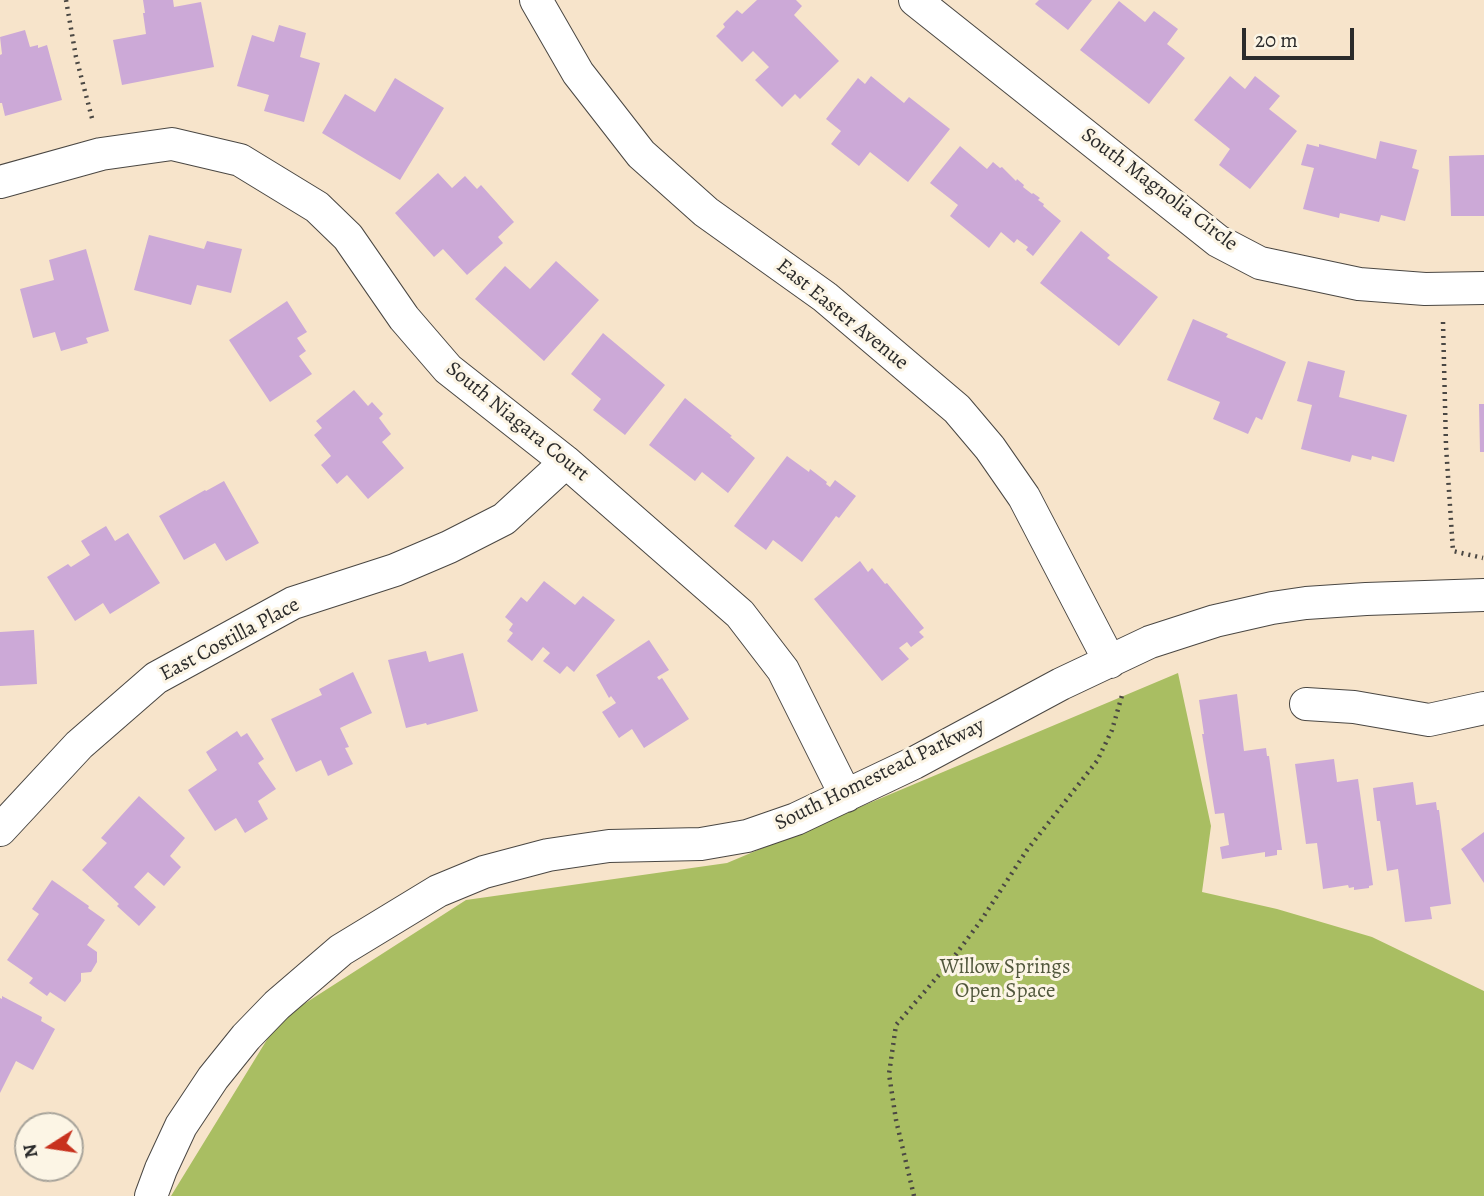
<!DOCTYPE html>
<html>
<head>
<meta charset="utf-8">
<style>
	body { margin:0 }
	#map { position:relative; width:1484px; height:1196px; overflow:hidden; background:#f7e4cb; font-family:Alegreya,serif }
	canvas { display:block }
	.north { position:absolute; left:14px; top:1112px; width:70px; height:70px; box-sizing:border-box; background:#fcf5e5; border:2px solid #a8a49b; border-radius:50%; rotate:258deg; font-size:19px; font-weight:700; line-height:28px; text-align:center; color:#2b2b2b }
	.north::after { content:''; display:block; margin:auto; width:24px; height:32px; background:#c8321e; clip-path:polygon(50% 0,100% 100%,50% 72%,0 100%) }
	.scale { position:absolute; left:1242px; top:28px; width:112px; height:32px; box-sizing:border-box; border:4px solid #2b2b2b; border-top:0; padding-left:9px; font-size:21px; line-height:24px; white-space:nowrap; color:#2b2b2b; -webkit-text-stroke:5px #fcf5e5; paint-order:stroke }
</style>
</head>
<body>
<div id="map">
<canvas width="1484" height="1196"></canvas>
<div class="north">N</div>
<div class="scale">20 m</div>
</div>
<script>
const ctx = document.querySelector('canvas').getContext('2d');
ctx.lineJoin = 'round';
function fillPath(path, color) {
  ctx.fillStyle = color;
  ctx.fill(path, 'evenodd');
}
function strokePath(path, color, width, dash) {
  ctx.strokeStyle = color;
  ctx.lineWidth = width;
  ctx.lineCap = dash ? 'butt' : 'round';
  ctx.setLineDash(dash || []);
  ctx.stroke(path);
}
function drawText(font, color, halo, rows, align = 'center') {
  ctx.font = font + ' Alegreya,serif';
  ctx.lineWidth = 6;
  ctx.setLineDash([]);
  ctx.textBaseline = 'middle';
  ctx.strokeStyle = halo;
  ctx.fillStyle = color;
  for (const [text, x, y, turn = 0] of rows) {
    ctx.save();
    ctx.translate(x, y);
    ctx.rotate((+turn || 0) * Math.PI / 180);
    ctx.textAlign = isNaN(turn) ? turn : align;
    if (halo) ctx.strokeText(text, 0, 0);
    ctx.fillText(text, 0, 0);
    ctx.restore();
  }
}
fillPath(new Path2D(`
	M 1178,673 L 1211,826 L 1202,892 L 1277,909 L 1372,937 L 1484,991 L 1484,1196 L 171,1196 L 279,1020 L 466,900 L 727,863 Z`), '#a9be62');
fillPath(new Path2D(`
	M 143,0 L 173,0 L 174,7 L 201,2 L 214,67 L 122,85 L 113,40 L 146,34 L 143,13 L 145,13 Z
	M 757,0 L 796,0 L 802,6 L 794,15 L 839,61 L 800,99 L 795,94 L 782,107 L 755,80 L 769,67 L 753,51 L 742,62 L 716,36 L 725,27 L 723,24 L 737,10 L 742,14 Z
	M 1039,0 L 1092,0 L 1068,30 L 1035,4 Z
	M 1119,1 L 1145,22 L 1154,11 L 1178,29 L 1167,44 L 1185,58 L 1149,104 L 1080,50 Z
	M 279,25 L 306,33 L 300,57 L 320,63 L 304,122 L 264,111 L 269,95 L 237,86 L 252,35 L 274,42 Z
	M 25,30 L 30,47 L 38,45 L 38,48 L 47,45 L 62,100 L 5,116 L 2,103 L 0,103 L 0,55 L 2,54 L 0,37 Z
	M 871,76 L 904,103 L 909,97 L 950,129 L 908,182 L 870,152 L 859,166 L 831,144 L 841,131 L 826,119 L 858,78 L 865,84 Z
	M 1230,76 L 1245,89 L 1255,76 L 1280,96 L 1269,109 L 1297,131 L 1250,189 L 1219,165 L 1230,149 L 1194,120 Z
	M 395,78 L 444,108 L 400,180 L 322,133 L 345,94 L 375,112 Z
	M 1380,141 L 1417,150 L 1412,168 L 1419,170 L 1405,221 L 1381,215 L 1379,222 L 1340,213 L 1339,218 L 1303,209 L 1314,168 L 1301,165 L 1307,144 L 1319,147 L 1319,144 L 1376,159 Z
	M 960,146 L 987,169 L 993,162 L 1000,168 L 1002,167 L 1016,181 L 1017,179 L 1024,185 L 1023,187 L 1032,194 L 1033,193 L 1040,198 L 1038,200 L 1044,204 L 1043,206 L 1061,221 L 1033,256 L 1026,250 L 1028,247 L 1017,239 L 1014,243 L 1001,232 L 989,248 L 950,216 L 958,205 L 930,183 Z
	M 1484,155 L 1484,216 L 1451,216 L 1449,156 Z
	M 438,173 L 452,188 L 465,176 L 477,189 L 481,185 L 514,222 L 498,237 L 503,243 L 467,275 L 443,249 L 434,257 L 395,213 Z
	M 1081,231 L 1110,255 L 1107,258 L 1158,297 L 1119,346 L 1040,283 Z
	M 149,235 L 204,249 L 207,241 L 242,249 L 231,293 L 197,285 L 191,305 L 134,290 Z
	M 86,249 L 109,331 L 86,338 L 88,343 L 61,351 L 55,332 L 33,338 L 20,289 L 54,280 L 49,260 Z
	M 556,261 L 599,300 L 544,361 L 475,299 L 505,266 L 530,289 Z
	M 287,301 L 307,332 L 297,338 L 306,351 L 299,356 L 312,374 L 270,402 L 229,340 Z
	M 1193,319 L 1228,334 L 1226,337 L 1286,362 L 1262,420 L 1256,417 L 1248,434 L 1213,419 L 1220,402 L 1167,380 Z
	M 603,333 L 665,385 L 625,435 L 593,410 L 601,399 L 571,374 Z
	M 1308,361 L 1345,371 L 1339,397 L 1407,415 L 1394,462 L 1372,456 L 1371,460 L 1352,455 L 1350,462 L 1301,449 L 1312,405 L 1297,401 Z
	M 354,390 L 368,406 L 372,402 L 383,414 L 379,418 L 391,434 L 382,442 L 404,468 L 368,499 L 347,475 L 337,484 L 321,465 L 331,456 L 314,435 L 322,428 L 316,421 Z
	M 685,398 L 732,436 L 730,437 L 755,458 L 728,493 L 702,472 L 695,481 L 649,445 Z
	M 1479,404 L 1484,404 L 1484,452 L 1480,452 Z
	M 787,456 L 809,472 L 810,469 L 827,482 L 826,484 L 830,487 L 835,480 L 856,496 L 839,518 L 836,516 L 802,562 L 773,540 L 766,550 L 734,526 Z
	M 224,481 L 259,543 L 226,561 L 215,543 L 184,560 L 159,516 L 205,490 L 206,491 Z
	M 106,526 L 115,541 L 128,533 L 160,583 L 110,614 L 103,603 L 75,621 L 47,577 L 68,564 L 71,567 L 90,555 L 81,541 Z
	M 860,561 L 868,572 L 872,568 L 885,584 L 887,583 L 924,628 L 919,632 L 924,637 L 911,647 L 907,642 L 899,648 L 909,659 L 882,681 L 814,599 Z
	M 544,581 L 575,605 L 583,596 L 615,620 L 574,672 L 567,666 L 560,674 L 543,661 L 550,653 L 543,647 L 532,661 L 507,641 L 513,633 L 509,630 L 513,624 L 505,617 L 521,597 L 527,602 Z
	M 34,630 L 37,684 L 0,686 L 0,632 Z
	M 649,640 L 669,670 L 657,677 L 659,680 L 662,678 L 689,719 L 644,748 L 632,729 L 619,738 L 602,712 L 616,703 L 611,696 L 609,698 L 596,675 Z
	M 426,651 L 429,662 L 463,653 L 478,711 L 427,725 L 426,723 L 406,728 L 388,660 Z
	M 353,672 L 372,713 L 340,728 L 349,747 L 345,748 L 353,764 L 328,776 L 321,760 L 296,772 L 271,719 L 322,695 L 319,689 Z
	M 1237,694 L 1244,751 L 1266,748 L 1267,756 L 1269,756 L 1282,850 L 1277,850 L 1277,855 L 1265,857 L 1265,852 L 1222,859 L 1220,847 L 1229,845 L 1224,813 L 1215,814 L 1202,734 L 1204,734 L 1199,700 Z
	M 237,731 L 241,737 L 247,733 L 264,759 L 258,763 L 276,789 L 258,801 L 268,819 L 245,833 L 236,818 L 215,831 L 188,790 L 217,770 L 206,752 Z
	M 1334,759 L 1337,782 L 1358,779 L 1373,885 L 1369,886 L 1369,888 L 1354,890 L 1354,887 L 1349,888 L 1348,885 L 1323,889 L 1317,843 L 1306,844 L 1295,764 Z
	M 1413,782 L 1416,805 L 1436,802 L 1437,810 L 1439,810 L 1451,904 L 1430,907 L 1432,919 L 1405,922 L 1398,869 L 1387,871 L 1380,821 L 1377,821 L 1373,788 Z
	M 139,796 L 185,838 L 170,856 L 181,867 L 164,886 L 148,872 L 134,887 L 156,907 L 139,926 L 117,906 L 119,904 L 82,870 L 107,843 L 101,838 Z
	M 1484,832 L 1484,883 L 1461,849 Z
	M 52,880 L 89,906 L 88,908 L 105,920 L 87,945 L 97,952 L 97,962 L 91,972 L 81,973 L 81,981 L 65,1002 L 50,992 L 47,996 L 29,983 L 33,978 L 7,960 L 39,914 L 32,909 Z
	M 2,996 L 42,1017 L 41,1021 L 55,1029 L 33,1070 L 16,1061 L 0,1093 L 0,998 L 2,999 Z`), '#cca9d7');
const street = new Path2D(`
	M 536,0 L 578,73 L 641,154 L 706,212 L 825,297 L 957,409 L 990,448 L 1024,497 L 1110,662
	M 915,0 L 1218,241 L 1260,263 L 1359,284 L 1425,289 L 1484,288
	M 0,182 L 101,154 L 172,144 L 240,160 L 317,207 L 348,237 L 404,318 L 448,369 L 566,462 L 740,614 L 783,670 L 846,796
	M 1306,704 L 1354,707 L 1429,720 L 1484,708
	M 0,830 L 79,745 L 156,678 L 293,603 L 395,570 L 449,547 L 504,519 L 566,462
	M 151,1196 L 161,1169 L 181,1126 L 213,1078 L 246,1037 L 277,1005 L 341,950 L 438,891 L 484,872 L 548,855 L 609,846 L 701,844 L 747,836 L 796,819 L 914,763 L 1061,684 L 1150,642 L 1215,621 L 1272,608 L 1306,603 L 1366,599 L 1484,595`);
strokePath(street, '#4a4743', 34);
strokePath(new Path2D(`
	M 66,0 L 76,57 L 93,122
	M 1443,322 L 1446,446 L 1453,551 L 1483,558
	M 914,1196 L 896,1120 L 889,1074 L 896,1025 L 950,962 L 980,922 L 1027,850 L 1097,761 L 1112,730 L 1123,692`), '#4a4743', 4.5, [2, 5]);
strokePath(street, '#fff', 32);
drawText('21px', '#2b2b2b', '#fcf5e5', [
	["South Magnolia Circle",1159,190,37],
	["East Easter Avenue",842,315,39],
	["South Niagara Court",517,422,39],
	["East Costilla Place",230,640,-28],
	["South Homestead Parkway",880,775,-26]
]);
drawText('21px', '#51573c', '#fcf5e5', [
	["Willow Springs",1005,968],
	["Open Space",1005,992]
]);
</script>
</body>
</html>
